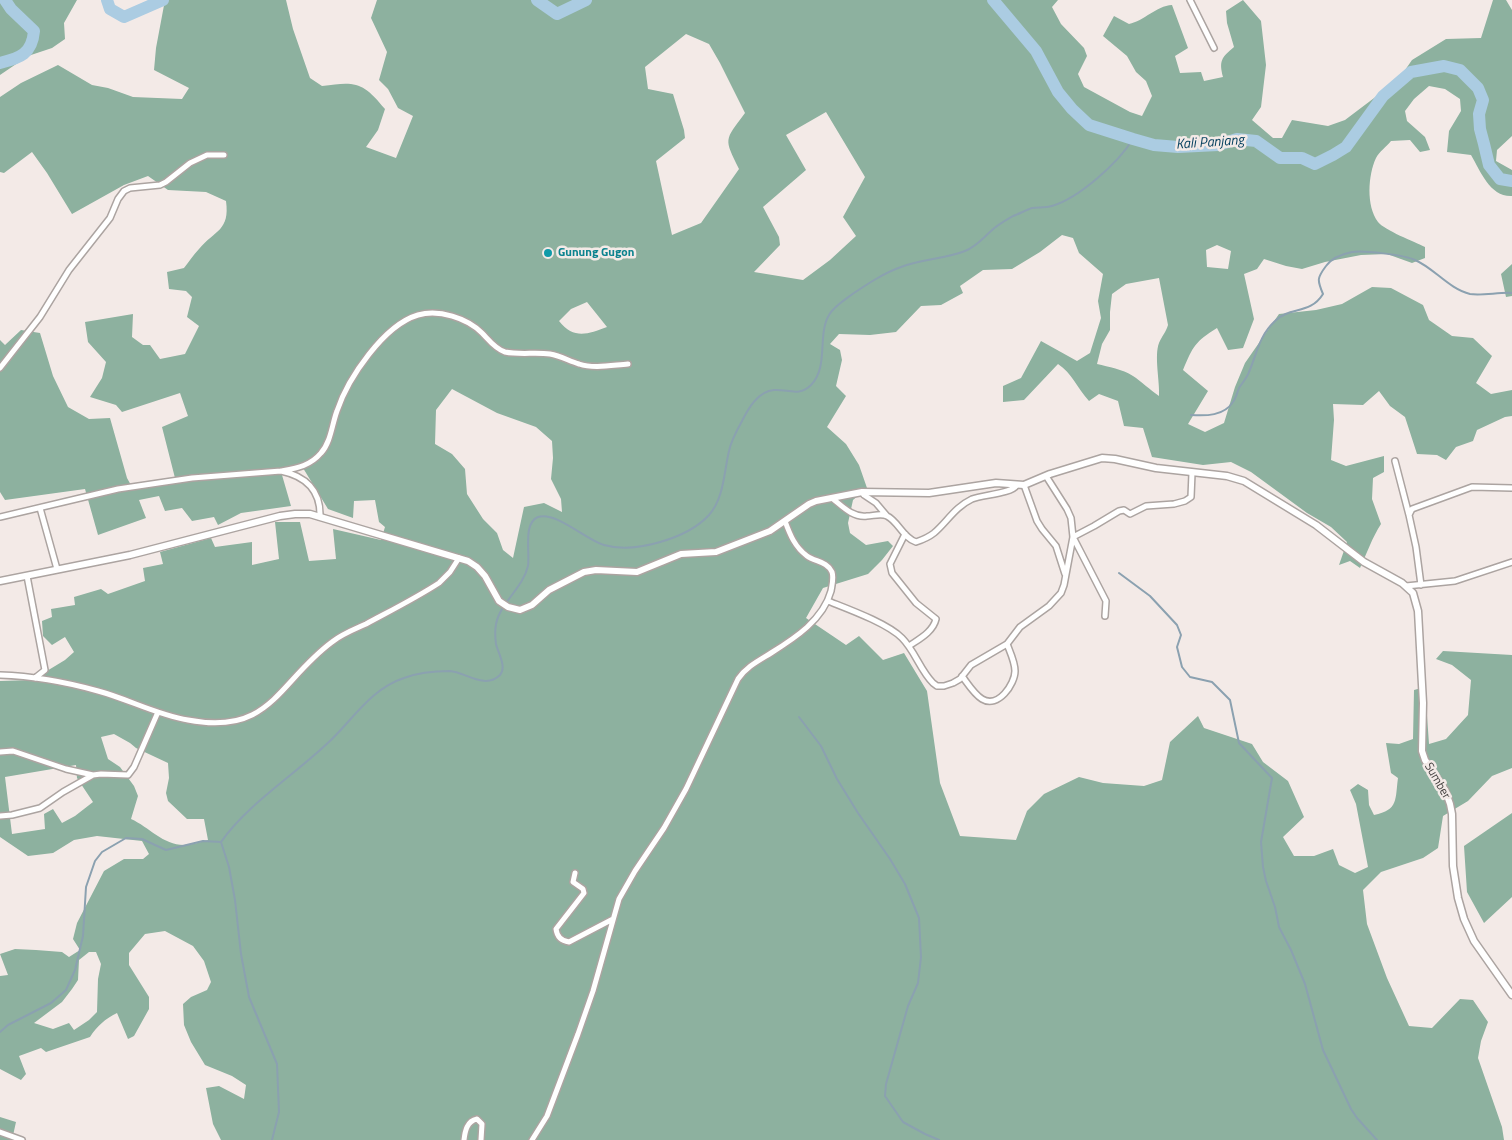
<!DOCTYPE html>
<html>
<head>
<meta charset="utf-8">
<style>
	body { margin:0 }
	canvas { display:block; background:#f3eae7 }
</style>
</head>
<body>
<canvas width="1512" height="1140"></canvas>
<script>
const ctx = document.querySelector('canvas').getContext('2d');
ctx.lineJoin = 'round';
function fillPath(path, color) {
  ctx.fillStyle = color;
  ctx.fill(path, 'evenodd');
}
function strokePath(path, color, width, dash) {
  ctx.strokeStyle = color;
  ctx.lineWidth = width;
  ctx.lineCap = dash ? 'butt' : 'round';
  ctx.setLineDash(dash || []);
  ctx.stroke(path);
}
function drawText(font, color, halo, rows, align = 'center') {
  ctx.font = font + ' "Titillium Web",sans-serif';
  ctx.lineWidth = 5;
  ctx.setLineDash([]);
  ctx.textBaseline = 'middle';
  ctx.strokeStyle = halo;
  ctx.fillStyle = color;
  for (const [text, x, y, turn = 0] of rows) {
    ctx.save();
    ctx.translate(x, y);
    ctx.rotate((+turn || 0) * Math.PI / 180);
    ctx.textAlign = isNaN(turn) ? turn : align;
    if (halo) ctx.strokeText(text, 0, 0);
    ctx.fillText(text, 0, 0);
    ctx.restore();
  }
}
fillPath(new Path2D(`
	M 0,0 L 77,0 L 64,23 L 65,39 L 52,48 L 28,56 L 0,75 Z
	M 165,0 L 286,0 L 293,29 L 310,78 L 322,86 C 356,81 363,82 385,109 L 378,130 L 366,147 L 396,158 L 413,116 L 398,108 L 388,89 L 379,80 L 387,52 L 371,18 L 377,0 L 1058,0 L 1052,7 L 1061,24 L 1084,48 L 1087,56 L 1078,74 L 1084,87 L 1130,112 L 1142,116 L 1152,96 L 1146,81 L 1136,72 L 1127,56 L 1103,36 L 1114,16 L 1129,24 C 1144,21 1156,6 1172,5 L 1188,48 L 1175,56 L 1180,73 L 1201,72 L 1204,81 L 1223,77 C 1219,61 1221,58 1234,47 L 1227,23 L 1226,11 L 1243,0 L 1261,21 L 1266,65 L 1261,107 L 1252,120 L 1273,138 L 1282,138 L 1292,120 L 1328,126 L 1345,120 L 1390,86 L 1403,73 L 1412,60 L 1446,39 L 1481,38 L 1493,0 L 1506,0 L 1512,10 L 1512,136 L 1497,150 L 1496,161 L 1512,170 L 1512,196 C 1490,197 1481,172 1471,155 L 1447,152 L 1449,131 L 1461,111 L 1460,99 L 1445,89 L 1429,86 L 1414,99 L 1405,111 L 1407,121 L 1425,137 L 1430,150 L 1420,152 L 1410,140 L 1391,141 C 1387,146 1379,152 1376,158 C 1368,175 1366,206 1378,222 C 1384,230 1415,242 1425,247 L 1425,258 L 1412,263 L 1387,254 L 1361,255 L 1325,262 L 1302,269 L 1286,266 L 1264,259 L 1257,269 L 1244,274 L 1254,319 L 1243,348 L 1228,350 L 1217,328 C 1195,342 1193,346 1183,370 L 1208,391 L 1188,424 L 1205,432 L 1224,423 L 1235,387 L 1245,363 L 1279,314 L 1316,310 L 1342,304 L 1372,287 L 1391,288 L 1423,305 L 1429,320 L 1452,336 L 1473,338 L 1492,356 L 1476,383 L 1491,394 L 1512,390 L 1512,416 L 1505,417 L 1477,430 L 1473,441 L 1456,447 L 1446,460 L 1437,455 L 1417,454 L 1405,417 L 1390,406 L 1379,391 L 1363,405 L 1333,404 L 1334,420 L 1331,460 L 1346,466 L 1384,456 L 1384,472 L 1373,478 L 1372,499 L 1381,524 C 1372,538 1367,553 1360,568 L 1350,561 L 1339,565 L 1347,542 L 1331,527 L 1307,513 L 1251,472 L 1231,462 L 1203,465 L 1152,457 L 1143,428 L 1124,426 L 1118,401 L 1099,394 L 1089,401 C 1077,388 1072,373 1058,364 L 1024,400 L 1003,402 L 1003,386 L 1021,378 L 1041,341 L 1077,361 L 1090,353 L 1101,318 L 1098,301 L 1103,274 L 1079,253 L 1073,238 L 1062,235 L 1040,252 L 1012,269 L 983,270 L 960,286 L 963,293 L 941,305 L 921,306 L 896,332 L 870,335 L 839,334 L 830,344 L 840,350 L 842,360 L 836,386 L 846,396 L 827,427 L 846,444 L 859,465 L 867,488 L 853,500 L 848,523 L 850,533 L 866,545 L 888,541 L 893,546 L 882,560 L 868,574 L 823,588 L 806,618 L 846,645 L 859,636 L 883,660 L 904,653 L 927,691 L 940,783 L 960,836 L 1016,840 L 1027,811 L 1044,794 L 1079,777 L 1103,783 L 1144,786 L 1162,780 L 1170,742 L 1198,716 L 1204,728 L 1252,744 L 1263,762 L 1288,781 L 1304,817 L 1283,837 L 1294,856 L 1314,856 L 1333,849 L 1339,865 L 1355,873 L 1368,867 L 1356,804 L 1350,790 L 1358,784 L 1368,790 L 1369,805 L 1374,815 C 1399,810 1395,799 1398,778 L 1391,773 L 1386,743 L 1399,744 L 1413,739 L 1414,690 L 1425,687 L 1429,744 L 1446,739 L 1468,715 L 1471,680 L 1452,665 L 1436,659 L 1443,651 L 1512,655 L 1512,768 L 1492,776 L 1468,801 L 1443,816 L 1438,848 L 1423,858 L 1381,872 L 1363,890 L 1367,924 L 1387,978 L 1409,1026 L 1432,1028 L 1460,999 L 1473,1000 L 1488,1022 L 1481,1041 L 1478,1058 L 1502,1127 L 1504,1140 L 221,1140 L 213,1124 L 206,1088 L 219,1086 L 244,1099 L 246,1085 L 232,1076 L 205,1065 L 191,1042 L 184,1025 L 183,1004 L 191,997 L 207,990 L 211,982 L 204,961 L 193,946 L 165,931 L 145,934 L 129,953 L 129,965 L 149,997 L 149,1009 L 134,1036 L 128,1039 L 117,1013 C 105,1019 97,1026 90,1037 L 46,1052 L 41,1048 L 19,1056 L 26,1074 L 21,1080 L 0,1069 L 0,976 L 8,975 L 0,954 L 15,949 L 36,950 L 62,952 L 69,957 L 80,950 L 73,939 L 77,923 L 104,871 L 124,859 L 143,859 L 149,854 L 142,841 L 97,836 L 74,840 L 53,853 L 28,856 L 0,837 L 0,681 L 32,680 L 65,660 L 74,652 L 65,637 L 52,645 L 43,636 L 42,621 L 52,617 L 51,609 L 75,605 L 74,597 L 101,589 L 108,594 L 145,581 L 143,568 L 163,564 L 160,552 L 211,538 L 215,547 L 252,542 L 252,565 L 279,559 L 275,522 L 300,522 L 309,561 L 336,559 L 333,529 L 381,540 L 385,527 L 379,522 L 375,500 L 354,501 L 353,518 L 328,509 L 303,468 L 282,475 L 291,506 L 241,513 L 218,525 L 214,517 L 192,521 L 182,508 L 165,511 L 159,496 L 139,500 L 146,518 L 98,535 L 85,489 L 5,500 L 0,492 L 0,340 L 5,345 L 21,330 L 40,333 L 53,376 L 68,407 L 89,419 L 110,418 L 127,478 L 132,487 L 175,478 L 162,427 L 188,416 L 180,393 L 122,412 L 116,405 L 90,397 L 102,378 L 106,362 L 88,342 L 85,322 L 133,314 L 132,337 L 143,345 L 150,345 L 160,359 L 185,354 L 199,326 L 187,317 L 192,297 L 186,291 L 169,289 L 167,272 L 184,268 C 189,262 193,255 199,249 C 215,230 230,231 226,201 L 206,192 L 168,190 L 148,176 L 124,185 L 72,214 L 47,173 L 32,152 L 4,173 L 0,172 L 0,97 L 21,83 L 58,65 L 92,85 L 108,88 L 133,97 L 182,99 L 189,88 L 154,70 L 156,48 ZM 686,34 L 709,44 L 720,63 L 745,113 C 724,141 724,138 739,169 L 701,223 L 672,235 L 656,161 L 685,138 L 684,130 L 673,94 L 648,89 L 645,67 ZM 826,112 L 865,177 L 843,217 L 856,236 L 830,260 L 803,280 L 754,272 L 780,245 L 779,237 L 763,207 L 806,170 L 786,135 ZM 1217,245 L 1231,251 L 1228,269 L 1207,267 L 1206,250 ZM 1159,278 L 1168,325 C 1166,332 1162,336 1159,343 C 1154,356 1160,382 1159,396 C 1150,390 1141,381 1133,376 C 1122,369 1109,367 1097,364 L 1102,344 L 1110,330 L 1110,312 L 1112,294 L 1126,284 ZM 587,302 L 607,327 C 588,334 574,340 559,321 L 571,309 ZM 452,389 L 497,413 L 536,427 L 552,441 L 553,458 L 551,479 L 561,499 L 562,512 L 544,503 L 524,507 L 513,558 L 503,550 L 497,533 L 483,519 L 467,494 L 465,469 L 452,454 L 435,444 L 436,410 ZM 114,734 L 130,743 L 136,748 L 168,763 L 169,778 L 166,793 L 168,801 L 187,819 L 204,819 L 208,840 C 200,842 192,845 184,845 C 163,845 149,827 131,819 L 138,796 L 134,786 L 120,767 L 108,759 L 101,737 ZM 76,765 L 77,778 L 93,802 L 75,816 L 62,823 L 53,809 L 44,814 L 45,829 L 12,834 L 5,777 ZM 89,952 L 96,952 L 101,964 L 98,979 L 97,1012 L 89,1020 L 74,1030 L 69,1023 L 53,1029 L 34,1023 L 62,1002 L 72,989 L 78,980 L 79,960 Z
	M 1512,264 L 1512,296 L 1506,297 L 1501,274 Z
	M 1512,813 L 1512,897 L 1484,923 L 1467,892 L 1464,846 Z
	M 0,1117 L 16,1122 L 12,1140 L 0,1140 Z`), '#8db19f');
strokePath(new Path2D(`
	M 1191,415 C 1206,416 1224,416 1233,402 C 1236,398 1237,393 1239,388 C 1242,383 1247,378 1249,372 C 1257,353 1259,336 1275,321 C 1290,306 1310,315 1323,294 C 1317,280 1317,278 1326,266 C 1331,259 1342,254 1352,252 C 1362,250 1405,255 1415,260 C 1434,268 1449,289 1470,294 C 1481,296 1500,292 1512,293
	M 1119,573 L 1150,596 L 1177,625 L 1181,635 L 1177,647 L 1182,667 L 1190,677 L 1212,682 L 1230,700 L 1239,743 L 1272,778 L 1261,842 L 1263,867 L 1266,881 L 1275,907 L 1279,927 L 1291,950 L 1305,984 L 1323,1050 L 1351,1109 L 1357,1118 L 1377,1140
	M 799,717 L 821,746 L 837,779 L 858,813 L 890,859 L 905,884 L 919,918 L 921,957 L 918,983 L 908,1006 L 886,1084 L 885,1096 L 903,1122 L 925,1134 L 939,1140
	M 0,1032 L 8,1025 L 51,1003 L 66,990 L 75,970 L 83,936 L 86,887 L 95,861 L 102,852 L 126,838 L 142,839 L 166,850 L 203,841 L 221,842
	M 272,1140 L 279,1112 L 277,1064 L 249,997 L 241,954 L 235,900 L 229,867 L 221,842 C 248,803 299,772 333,738 C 355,716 373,688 404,678 C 417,673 436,671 450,671 C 465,672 485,690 500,675 C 507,667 498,653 496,644 C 495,637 495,630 496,624 C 500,603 523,588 528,566 C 530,551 523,523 538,517 C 556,511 586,540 604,545 C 635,554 688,538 709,515 C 724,498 724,472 729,451 C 731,441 737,430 742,421 C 748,409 758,391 774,390 C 788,389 799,397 811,385 C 829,367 817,335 829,315 C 834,306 846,299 854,293 C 869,283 884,273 901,267 C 921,259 945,259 965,251 C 977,246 982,239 991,231 C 997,225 1006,220 1013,216 C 1019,214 1026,210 1032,208 C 1038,207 1045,208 1052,206 C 1079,198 1118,163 1133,139`), '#8ba1b0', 2);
strokePath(new Path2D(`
	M 107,0 L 110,9 L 124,17 L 163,0
	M 537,0 L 557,14 L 586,0
	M 993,0 L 1036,51 L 1058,92 L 1072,109 L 1089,125 L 1133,139 L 1154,145 L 1178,147 L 1218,145 L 1237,139 L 1256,141 L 1280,158 L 1302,158 L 1315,164 L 1333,155 L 1346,147 L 1383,96 L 1411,72 L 1444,66 L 1460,70 L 1478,88 L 1483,100 L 1479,114 L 1480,129 L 1484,144 L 1489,165 L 1500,179 L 1512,181
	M 0,63 C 20,58 32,54 34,31 L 11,9 L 5,0`), '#abcce2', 12);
const minor = new Path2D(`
	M 1190,0 L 1214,48
	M 0,368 L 40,317 L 69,270 L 110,218 L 118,199 L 124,191 L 130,188 L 160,185 L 166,182 L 190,163 L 207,155 L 224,155
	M 1395,461 L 1409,515
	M 281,471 C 297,468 310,466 321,453 C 331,442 332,424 337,411 C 348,378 384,325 418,315 C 439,309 467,318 482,333 C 488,339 495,349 505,352 C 520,355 535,352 550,354 C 561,356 569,361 579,364 C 594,369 613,365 628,364
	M 1024,485 L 1037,521 L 1042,529 L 1056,546 L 1065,574
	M 862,492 L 864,495 L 876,503 L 887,516
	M 832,498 C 842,506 853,518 867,516 C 873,516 881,513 887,516 C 898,521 903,538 916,542 C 922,540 929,537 934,533 C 947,522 955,507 972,499 C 983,495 1012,493 1016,486
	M 40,508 L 57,569
	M 0,517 L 118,489 L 192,478 L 281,471 C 305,476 321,490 320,517
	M 905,534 L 890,564 L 892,573 L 916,603 L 936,619 C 933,632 919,639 909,646
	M 27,576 L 45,670 L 35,678
	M 1421,585 L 1416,547 L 1409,515 L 1412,509 L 1472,487 L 1512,488
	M 1406,586 L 1455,581 L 1512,562
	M 828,601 C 848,609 887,623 902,638 C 915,651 920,670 933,683 L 937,686 L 944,686 L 953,683 L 960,679 L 971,665 L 1007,644 L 1020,627 L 1049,606 L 1061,593 L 1064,585 L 1073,537 L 1071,518 L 1067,509 L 1046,476
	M 1105,616 L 1106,601 L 1073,537 L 1094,526 L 1119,511 L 1124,510 L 1130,514 L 1146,506 L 1174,504 L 1185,501 L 1191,497 L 1192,473
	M 0,675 C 32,676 66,682 98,691 C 128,699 157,715 188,720 C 271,736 278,682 332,642 C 342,634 355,629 366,624 C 390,611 416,598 439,583 L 450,572 L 459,558
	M 962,676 C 968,684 974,694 982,699 C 998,709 1015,684 1015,671 C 1015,662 1010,652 1007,644
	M 0,752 L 13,751 L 66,769 L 93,775
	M 0,816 L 12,815 L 40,808 L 63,792 L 93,775 L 101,774 L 128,775 L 134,767 L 158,712
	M 575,873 L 573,882 L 583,889 L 584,893 L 556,929 C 557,937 561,941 569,942 L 613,919
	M 0,1132 L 22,1140
	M 464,1140 C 465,1131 467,1121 477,1119 L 482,1124 L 481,1140
	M 532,1140 L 547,1116 L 578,1034 L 593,991 L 619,899 L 635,871 L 664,828 L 686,789 L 738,679 C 746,667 758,661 771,653 C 795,638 823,620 831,591 C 832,585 834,578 832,572 C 827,561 815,562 807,556 C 795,547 790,535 785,521`);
const tertiary = new Path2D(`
	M 0,581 L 130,555 L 280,516 L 295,514 L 310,514 L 468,561 L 477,567 L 485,576 L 499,601 L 508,607 L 520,610 L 532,605 L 549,590 L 584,572 L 596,570 L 637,572 L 681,554 L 716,552 L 770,531 L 809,504 L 816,501 L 862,492 L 929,493 L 996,483 L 1024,485 L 1050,474 L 1102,458 L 1115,459 L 1156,468 L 1227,476 L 1244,481 L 1316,525 L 1364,562 L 1402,583 L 1413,593 L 1418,611 L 1423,703 L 1422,751 L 1425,760 L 1445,790 L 1450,804 L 1452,814 L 1453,866 L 1458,898 L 1464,919 L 1474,941 L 1512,995`);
strokePath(minor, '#aca4a1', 8);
strokePath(tertiary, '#aca4a1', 9);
strokePath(minor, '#fff', 5);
strokePath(tertiary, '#fff', 6);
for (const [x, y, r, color] of [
	[548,253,5,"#0f9aa8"]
]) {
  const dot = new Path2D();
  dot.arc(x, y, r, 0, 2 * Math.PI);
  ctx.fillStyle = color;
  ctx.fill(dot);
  strokePath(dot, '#f3eae7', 2);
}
drawText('bold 12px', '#0d838f', '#f3eae7', [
	["Gunung Gugon",558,253]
], 'left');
drawText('12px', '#3f3c3b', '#f3eae7', [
	["Sumber",1437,781,60]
]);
drawText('italic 14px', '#003d5c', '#f3eae7', [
	["Kali Panjang",1210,143,-4]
]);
</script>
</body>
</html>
